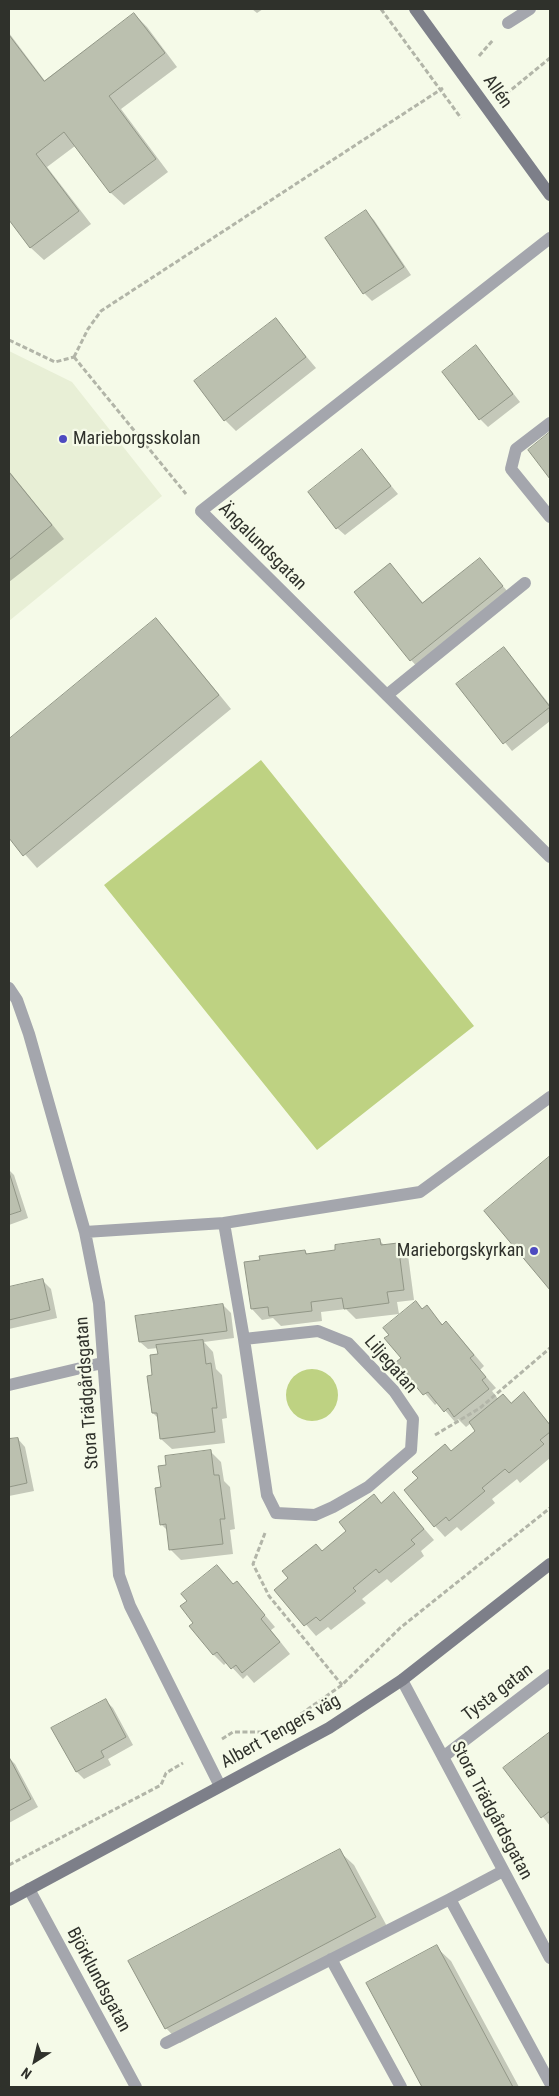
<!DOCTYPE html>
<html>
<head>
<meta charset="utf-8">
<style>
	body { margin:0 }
	#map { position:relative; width:559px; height:2096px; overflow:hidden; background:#f5fae8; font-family:"Roboto Condensed",sans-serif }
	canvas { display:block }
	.frame { position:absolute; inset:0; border:10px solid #2f312b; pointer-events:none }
	.north { position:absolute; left:10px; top:2036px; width:50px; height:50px; -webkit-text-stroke:4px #f5fae8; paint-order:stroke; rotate:215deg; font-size:14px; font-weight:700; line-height:20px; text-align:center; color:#2f312b }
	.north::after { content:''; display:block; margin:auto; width:18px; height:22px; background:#2f312b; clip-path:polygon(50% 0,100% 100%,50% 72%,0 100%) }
</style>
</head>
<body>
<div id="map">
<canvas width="559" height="2096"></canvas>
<div class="frame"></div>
<div class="north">N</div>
</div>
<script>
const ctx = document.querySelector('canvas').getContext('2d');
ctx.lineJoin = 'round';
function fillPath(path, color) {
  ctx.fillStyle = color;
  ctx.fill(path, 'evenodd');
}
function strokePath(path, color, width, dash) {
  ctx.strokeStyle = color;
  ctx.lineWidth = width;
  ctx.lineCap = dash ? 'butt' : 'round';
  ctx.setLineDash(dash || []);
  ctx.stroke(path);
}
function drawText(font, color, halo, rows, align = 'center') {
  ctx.font = font + ' "Roboto Condensed",sans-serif';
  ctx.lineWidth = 4.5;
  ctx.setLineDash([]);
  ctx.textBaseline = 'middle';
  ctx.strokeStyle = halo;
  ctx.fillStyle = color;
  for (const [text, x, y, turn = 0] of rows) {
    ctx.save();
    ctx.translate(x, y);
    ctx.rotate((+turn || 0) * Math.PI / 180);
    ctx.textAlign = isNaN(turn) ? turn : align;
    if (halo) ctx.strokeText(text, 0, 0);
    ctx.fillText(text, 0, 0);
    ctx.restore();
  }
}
fillPath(new Path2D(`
	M 9,351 L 72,382 L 162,496 L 9,621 Z`), '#e8efd6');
fillPath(new Path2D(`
	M 261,760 L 474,1026 L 317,1150 L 104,885 Z
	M286 1395a26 26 0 1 1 52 0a26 26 0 1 1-52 0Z`), '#bed282');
fillPath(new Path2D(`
	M 252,9 L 263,9 L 257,13 Z
	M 134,14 L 147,27 L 177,67 L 121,109 L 168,172 L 124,205 L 111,193 L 75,146 L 47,167 L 91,224 L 44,260 L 31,248 L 9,218 L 9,33 L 45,81 Z
	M 366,212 L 374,220 L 411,275 L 372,301 L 364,293 L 327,238 Z
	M 275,319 L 316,368 L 236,431 L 225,420 L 196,381 Z
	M 483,355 L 520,402 L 488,427 L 480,419 Z
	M 362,451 L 398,494 L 345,535 L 337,528 Z
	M 9,471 L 64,539 L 9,582 Z
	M 480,559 L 513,598 L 421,671 L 411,660 L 390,565 L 424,604 Z
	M 156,620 L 169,633 L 231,709 L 37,868 L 9,836 L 9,741 Z
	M 504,648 L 550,705 L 550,721 L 512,751 L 458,685 Z
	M 550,1157 L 550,1288 L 486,1211 Z
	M 9,1170 L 14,1175 L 28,1218 L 9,1225 Z
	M 380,1241 L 385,1246 L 397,1244 L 408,1255 L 414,1300 L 397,1302 L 399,1314 L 356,1319 L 346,1309 L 321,1312 L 322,1321 L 281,1326 L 273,1318 L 262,1320 L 252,1309 L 305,1251 L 308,1255 L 337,1251 Z
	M 43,1281 L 51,1289 L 57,1318 L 9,1329 L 9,1288 Z
	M 223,1305 L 231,1313 L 234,1338 L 204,1342 L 213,1352 L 216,1369 L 222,1375 L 227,1418 L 222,1419 L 225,1443 L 172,1449 L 161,1439 L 159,1419 L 153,1413 L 154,1376 L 159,1355 L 158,1348 L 148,1349 L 140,1342 Z
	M 426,1307 L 443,1325 L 446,1323 L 457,1334 L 484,1366 L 480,1370 L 496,1388 L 492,1391 L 499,1400 L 512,1404 L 524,1394 L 550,1424 L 550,1458 L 520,1483 L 517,1479 L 492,1499 L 495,1503 L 461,1531 L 457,1527 L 445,1537 L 435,1526 L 452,1453 L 477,1431 L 471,1423 L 466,1427 L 458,1419 L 455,1422 L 438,1402 L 435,1405 L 398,1362 L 402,1358 L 423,1310 Z
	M 18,1439 L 25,1447 L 34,1491 L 9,1496 L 9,1441 Z
	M 211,1452 L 221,1462 L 224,1481 L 230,1487 L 235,1529 L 230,1530 L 233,1554 L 181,1560 L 170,1549 L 168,1531 L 161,1524 L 162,1488 Z
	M 394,1494 L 434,1540 L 421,1551 L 424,1556 L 391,1583 L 387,1579 L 362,1599 L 366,1603 L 331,1630 L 328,1627 L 316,1636 L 276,1590 L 348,1531 L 374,1496 L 382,1504 Z
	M 237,1582 L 275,1627 L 271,1630 L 290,1654 L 254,1683 L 247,1675 L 243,1679 L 227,1662 L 224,1665 L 213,1654 L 234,1585 Z
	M 105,1700 L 113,1708 L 133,1745 L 108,1759 L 111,1765 L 84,1779 L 77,1772 Z
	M 550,1734 L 550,1826 L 505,1768 Z
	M 9,1758 L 15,1764 L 38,1807 L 9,1823 Z
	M 339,1851 L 354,1865 L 390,1932 L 180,2043 L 166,2028 Z
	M 436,1947 L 451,1961 L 519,2087 L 423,2087 L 368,1984 Z`), '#0003');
const building = new Path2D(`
	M 134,13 L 165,53 L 109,96 L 156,159 L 110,193 L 64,132 L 36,154 L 79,211 L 30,248 L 9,220 L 9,35 L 44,81 Z
	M 366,210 L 404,267 L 363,294 L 325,238 Z
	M 276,318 L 306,357 L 224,421 L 194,381 Z
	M 476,345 L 513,394 L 479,420 L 442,372 Z
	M 550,432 L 550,479 L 528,450 Z
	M 362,449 L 391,486 L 336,529 L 308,492 Z
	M 9,472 L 52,525 L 9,560 Z
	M 480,558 L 503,586 L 410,661 L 354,592 L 390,563 L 422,603 Z
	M 156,618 L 219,695 L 23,856 L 9,838 L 9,739 Z
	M 504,647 L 550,707 L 503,744 L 456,684 Z
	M 550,1156 L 550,1290 L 484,1211 Z
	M 9,1172 L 21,1211 L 9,1215 Z
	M 380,1239 L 381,1245 L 398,1243 L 404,1290 L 387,1292 L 389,1303 L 344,1309 L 342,1298 L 311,1302 L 312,1311 L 269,1316 L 268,1307 L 251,1309 L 244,1262 L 260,1260 L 259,1256 L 305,1250 L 306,1254 L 335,1250 L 335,1245 Z
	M 43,1279 L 50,1310 L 9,1320 L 9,1287 Z
	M 416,1301 L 422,1309 L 427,1305 L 442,1325 L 446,1321 L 474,1355 L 470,1358 L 486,1377 L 482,1380 L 489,1389 L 454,1417 L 448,1408 L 444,1412 L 428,1392 L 423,1395 L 396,1362 L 401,1358 L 384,1338 L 389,1335 L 383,1328 Z
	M 223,1304 L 227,1331 L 139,1342 L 135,1316 Z
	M 203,1340 L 206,1364 L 211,1363 L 217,1408 L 212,1408 L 215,1432 L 160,1439 L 157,1413 L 152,1413 L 147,1376 L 152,1375 L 150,1355 L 158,1354 L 156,1345 Z
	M 524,1392 L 550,1425 L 550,1432 L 540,1440 L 544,1444 L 509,1473 L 505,1469 L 482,1488 L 485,1491 L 449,1521 L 446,1517 L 434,1527 L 404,1490 L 418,1478 L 412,1472 L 445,1444 L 451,1451 L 475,1431 L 469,1422 L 503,1394 L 511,1403 Z
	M 18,1438 L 27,1483 L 9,1487 L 9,1439 Z
	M 211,1450 L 214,1475 L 219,1475 L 225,1519 L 220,1519 L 223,1544 L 169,1550 L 166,1524 L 160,1525 L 155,1488 L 161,1487 L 158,1466 L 166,1465 L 165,1456 Z
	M 394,1492 L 424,1529 L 411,1540 L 415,1544 L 379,1573 L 376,1569 L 353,1588 L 356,1591 L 320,1621 L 316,1617 L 304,1626 L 274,1590 L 288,1578 L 282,1571 L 316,1544 L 322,1551 L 346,1531 L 339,1522 L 374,1494 L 381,1503 Z
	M 217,1565 L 233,1584 L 237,1581 L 265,1615 L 261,1619 L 280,1642 L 242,1673 L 236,1665 L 231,1669 L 217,1652 L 213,1655 L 189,1626 L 193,1623 L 180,1606 L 187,1601 L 181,1594 Z
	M 106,1699 L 126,1737 L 101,1751 L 104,1757 L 76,1772 L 51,1728 Z
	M 550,1732 L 550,1811 L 541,1818 L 503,1768 Z
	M 9,1757 L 31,1799 L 9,1811 Z
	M 340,1849 L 376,1917 L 165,2029 L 128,1961 Z
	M 437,1945 L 513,2087 L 422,2087 L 366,1983 Z`);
fillPath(building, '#bbc0af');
strokePath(building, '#919686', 1);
strokePath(new Path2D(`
	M 381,9 L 461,118
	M 479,56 L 493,40
	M 506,94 L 550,58
	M 9,340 L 55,362 L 74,357
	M 74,357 L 88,329 L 101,311 L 443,88
	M 74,357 L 186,494
	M 435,1435 L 480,1408 L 550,1348
	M 265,1533 L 253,1564 L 269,1596 L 342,1685
	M 301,1714 L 342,1685 L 400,1628 L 550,1508
	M 222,1739 L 233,1732 L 267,1732
	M 9,1865 L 161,1785 L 166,1773 L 183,1763`), '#b2b5a8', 3, [5, 2.5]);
strokePath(new Path2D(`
	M 550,423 L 516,449 L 511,469 L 550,517
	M 387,695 L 525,583
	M 503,1871 L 450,1899 L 550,2083
	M 331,1959 L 401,2087
	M 166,2043 L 450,1899`), '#a4a6ad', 12);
strokePath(new Path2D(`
	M 508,23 L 530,9
	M 550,238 L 201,511 L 550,857
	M 9,988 L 17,1000 L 29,1034 L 85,1232 L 99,1303 L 119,1575 L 130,1606 L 220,1786
	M 224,1223 L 244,1339 L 267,1495 L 276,1513 L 315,1515 L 333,1507 L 368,1487 L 411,1450 L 413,1419 L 394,1391 L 348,1343 L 318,1331 L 244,1339
	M 85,1232 L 224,1223 L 420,1192 L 550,1097
	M 9,1385 L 102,1363
	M 402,1680 L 550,1958
	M 443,1757 L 550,1675
	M 29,1889 L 136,2087`), '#a4a6ad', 12);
strokePath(new Path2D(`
	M 415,9 L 550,195
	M 9,1900 L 329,1728 L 402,1680 L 550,1564`), '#7d7f89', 12);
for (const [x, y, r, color] of [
	[63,439,5,"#4d4ac0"],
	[534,1251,5,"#4d4ac0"]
]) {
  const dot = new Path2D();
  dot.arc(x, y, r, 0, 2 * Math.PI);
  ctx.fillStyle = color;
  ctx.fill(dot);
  strokePath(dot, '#f5fae8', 2);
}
drawText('18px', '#2f312b', '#f5fae8', [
	["Allén",497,92,55],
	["Ängalundsgatan",262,547,45],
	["Liljegatan",390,1365,49],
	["Stora Trädgårdsgatan",88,1393,-94],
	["Tysta gatan",498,1693,-37],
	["Albert Tengers väg",281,1732,-29],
	["Stora Trädgårdsgatan",491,1811,62],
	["Björklundsgatan",98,1980,62]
]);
drawText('18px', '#2f312b', '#f5fae8', [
	["Marieborgsskolan",73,439],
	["Marieborgskyrkan",524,1251,"right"]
], 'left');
</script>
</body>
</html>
